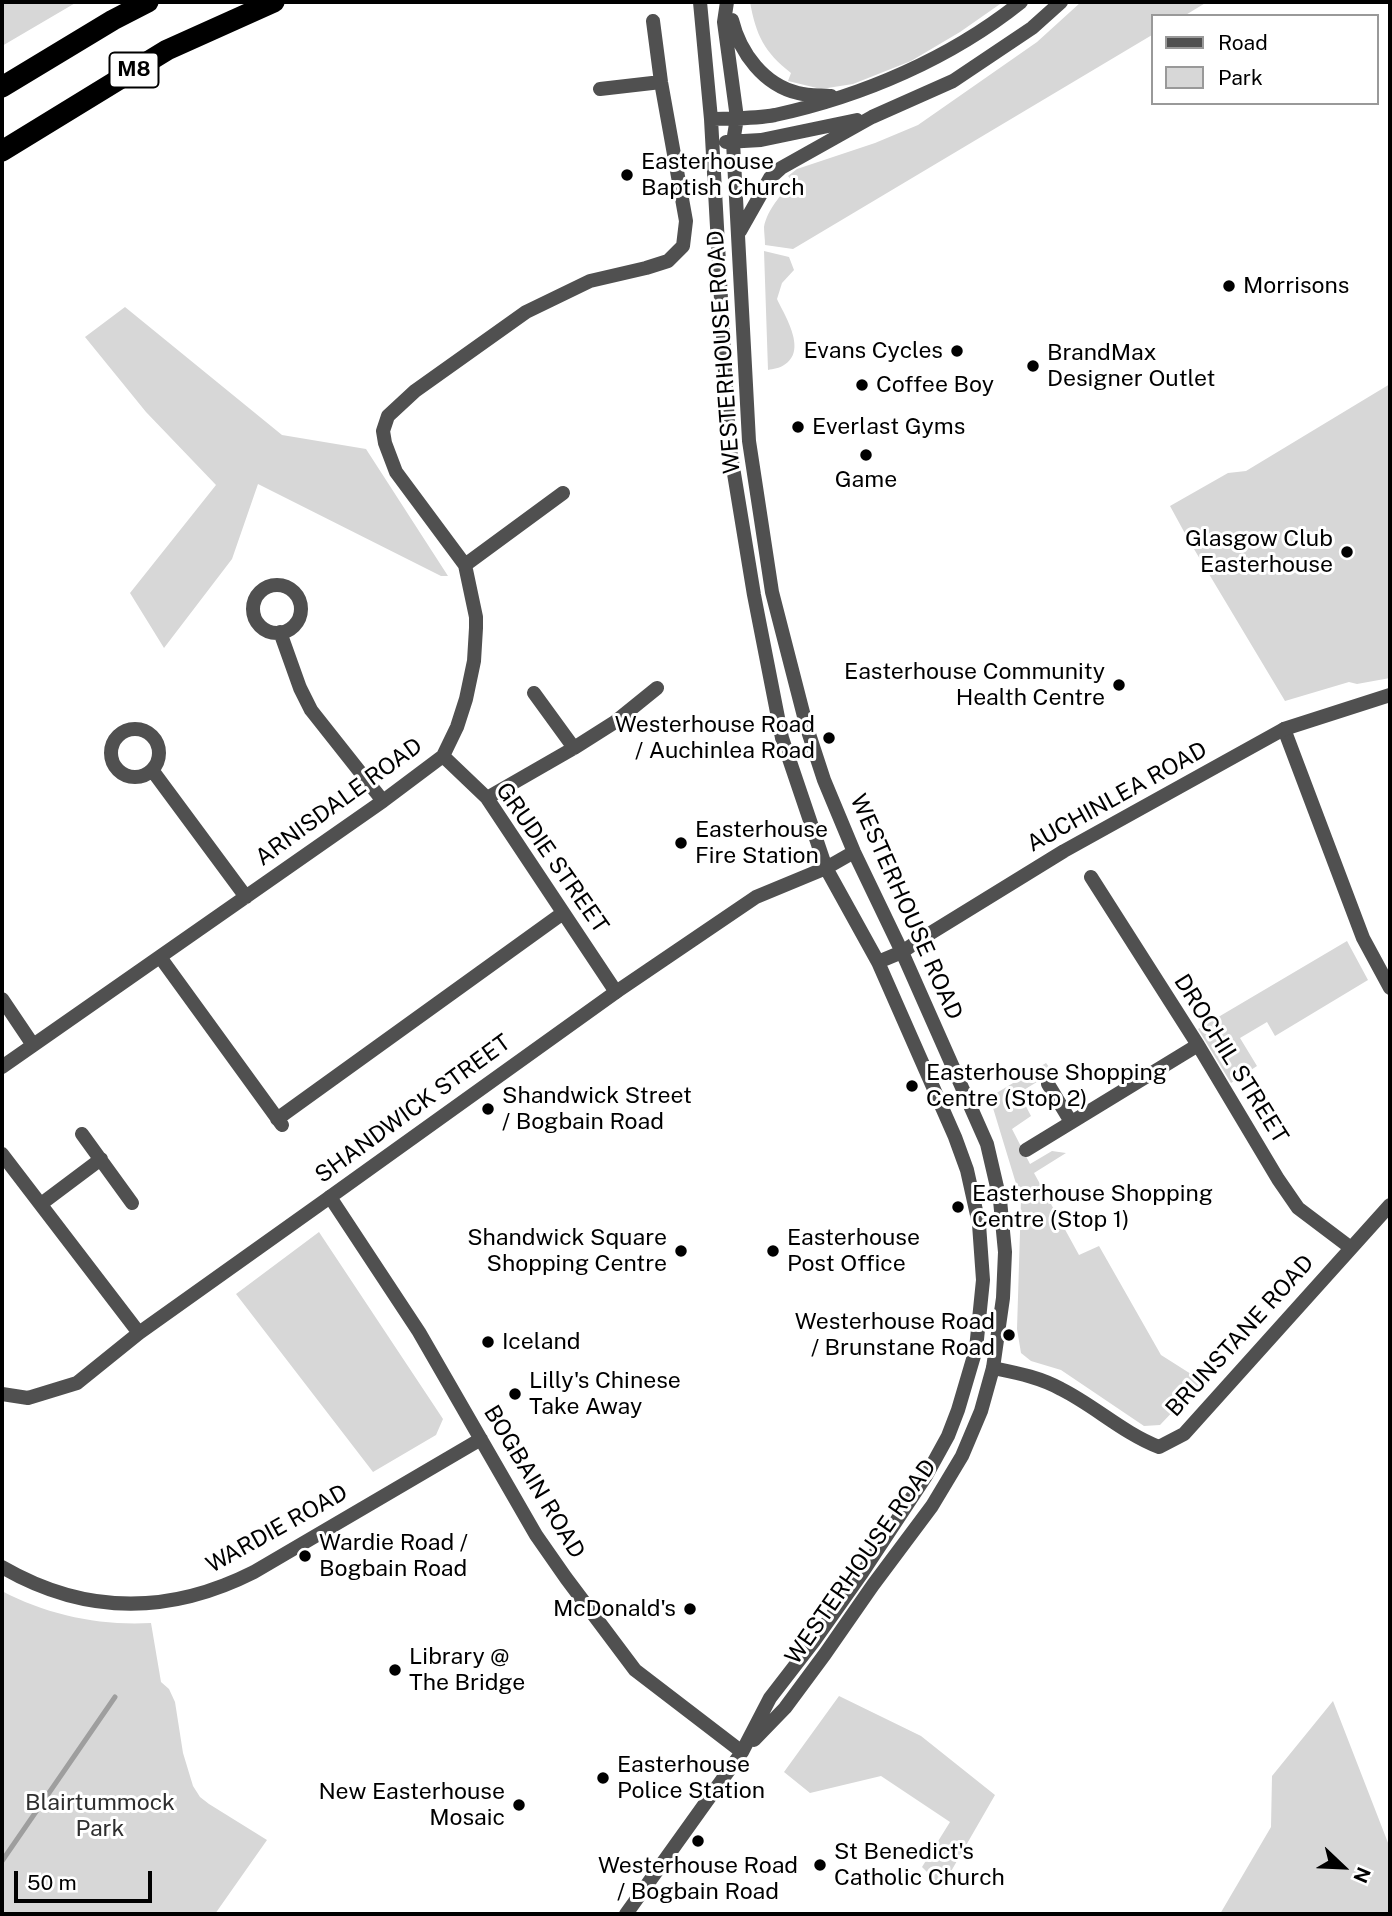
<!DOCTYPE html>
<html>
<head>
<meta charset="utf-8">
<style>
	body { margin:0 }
	#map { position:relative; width:1392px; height:1916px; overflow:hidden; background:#fff; font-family:"Public Sans",sans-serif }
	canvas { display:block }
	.frame { position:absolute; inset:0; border:4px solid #000; pointer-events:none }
	.legend { position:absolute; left:1151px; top:14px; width:228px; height:91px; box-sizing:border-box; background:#fff; border:2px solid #999; margin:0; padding:9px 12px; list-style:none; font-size:21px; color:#000 }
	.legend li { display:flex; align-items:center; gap:14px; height:35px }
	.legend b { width:35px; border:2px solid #999 }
	.north { position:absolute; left:1308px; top:1832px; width:70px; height:70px; -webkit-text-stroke:5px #fff; paint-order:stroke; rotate:113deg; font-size:19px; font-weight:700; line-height:28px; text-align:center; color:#000 }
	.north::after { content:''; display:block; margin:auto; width:24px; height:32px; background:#000; clip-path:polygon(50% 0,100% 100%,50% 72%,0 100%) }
	.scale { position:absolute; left:14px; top:1871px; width:138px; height:32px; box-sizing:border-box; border:4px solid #000; border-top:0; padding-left:9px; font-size:21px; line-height:24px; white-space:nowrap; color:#000; -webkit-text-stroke:5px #fff; paint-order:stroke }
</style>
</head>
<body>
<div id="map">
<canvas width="1392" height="1916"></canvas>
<div class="frame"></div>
<ul class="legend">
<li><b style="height:9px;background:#505050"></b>Road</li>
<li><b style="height:19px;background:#d7d7d7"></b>Park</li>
</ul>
<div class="north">N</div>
<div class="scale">50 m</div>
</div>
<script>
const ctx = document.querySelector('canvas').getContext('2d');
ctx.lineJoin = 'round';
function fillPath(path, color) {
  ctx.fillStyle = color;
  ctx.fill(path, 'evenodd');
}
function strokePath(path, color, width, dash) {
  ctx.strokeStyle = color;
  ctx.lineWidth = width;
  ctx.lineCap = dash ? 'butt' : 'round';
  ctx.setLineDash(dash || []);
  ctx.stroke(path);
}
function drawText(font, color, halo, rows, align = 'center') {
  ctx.font = font + ' "Public Sans",sans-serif';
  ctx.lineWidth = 6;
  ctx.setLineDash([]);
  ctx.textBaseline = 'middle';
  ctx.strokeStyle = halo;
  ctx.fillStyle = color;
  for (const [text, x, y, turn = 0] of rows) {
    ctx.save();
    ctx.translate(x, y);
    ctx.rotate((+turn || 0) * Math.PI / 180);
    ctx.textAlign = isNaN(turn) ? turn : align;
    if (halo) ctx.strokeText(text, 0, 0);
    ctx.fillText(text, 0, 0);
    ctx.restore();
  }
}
fillPath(new Path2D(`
	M 2,2 L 77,2 L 2,46 Z
	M 750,2 L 1003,2 L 960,32 L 911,61 L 853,84 L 821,89 L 788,81 L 791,73 C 764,52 756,35 750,2 Z
	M 1081,2 L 1207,2 L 1184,16 L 1152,16 L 1152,35 L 793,249 L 765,245 C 765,239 764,232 764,227 C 767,210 782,193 793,182 L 788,176 L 797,169 L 875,143 L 918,125 L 1037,42 Z
	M 764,251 L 789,257 L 794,270 L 782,283 L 777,299 C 785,316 808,351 784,365 C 780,368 773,369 768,370 Z
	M 125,307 L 282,435 L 366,449 L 448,576 L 441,576 L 258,484 L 232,559 L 164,648 L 130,593 L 216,485 L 146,412 L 85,337 Z
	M 1390,384 L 1390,678 L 1357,684 L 1349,682 L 1285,701 L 1188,539 L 1170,506 L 1228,473 L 1246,471 Z
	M 1347,941 L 1368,980 L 1275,1036 L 1267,1022 L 1240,1038 L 1257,1066 L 1231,1083 L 1198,1029 Z
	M 1046,1063 L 1053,1072 L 1019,1093 L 1031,1116 L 1012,1129 L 1030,1164 L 1052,1151 L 1066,1153 L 1034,1173 L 1079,1255 L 1099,1246 L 1161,1355 L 1202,1381 L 1160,1425 L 1144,1426 L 1061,1370 L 1031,1361 L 1021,1353 L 1017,1329 L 1021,1200 L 993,1108 L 995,1094 Z
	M 319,1232 L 443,1419 L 436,1435 L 373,1472 L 236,1294 Z
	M 2,1591 C 47,1615 100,1626 151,1623 L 161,1682 L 169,1689 L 175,1702 L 183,1753 L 193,1786 L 200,1797 L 209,1804 L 267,1840 L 215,1914 L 2,1914 Z
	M 839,1696 L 921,1736 L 995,1795 L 942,1887 L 922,1867 L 950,1822 L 881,1776 L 810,1793 L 784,1772 Z
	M 1333,1701 L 1390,1848 L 1390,1914 L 1220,1914 L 1271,1827 L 1272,1776 Z`), '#d7d7d7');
strokePath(new Path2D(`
	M 2,1861 L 115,1697`), '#9e9e9e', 5);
strokePath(new Path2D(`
	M 600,89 L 661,82
	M 465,565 L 563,493
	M253 609a24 24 0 1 1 48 0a24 24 0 1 1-48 0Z
	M 280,632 L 300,688 L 311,710 L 383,801
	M 534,693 L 574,748
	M 1284,729 L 1363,938 L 1390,988
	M111 753a24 24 0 1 1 48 0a24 24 0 1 1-48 0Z
	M 443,756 L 487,798 L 616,992
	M 152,770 L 246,897
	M 487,798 L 574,748 L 615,722 L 657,688
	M 1091,877 L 1198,1045 L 1278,1179 L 1298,1208 L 1351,1248
	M 160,957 L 282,1125
	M 2,999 L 33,1045
	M 2,1067 L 383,801 L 443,756 L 457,727 L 466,699 L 474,661 L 476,628 L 476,617 L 465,565 L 396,472 L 385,443 L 383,431 L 388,416 L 415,391 L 526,312 L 590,281 L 646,268 L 668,261 L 683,246 L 686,221 L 661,82 L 653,21
	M 1048,1084 L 1071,1122
	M 277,1119 L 563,913
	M 82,1134 L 132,1203
	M 1026,1150 L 1198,1045
	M 2,1154 L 139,1333
	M 41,1204 L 101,1159
	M 993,1368 C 1017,1373 1039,1377 1061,1389 C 1095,1406 1123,1433 1159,1447 L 1184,1434 L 1390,1205
	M 2,1394 L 28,1398 L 77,1383 L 139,1333 L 330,1197`), '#505050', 14);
strokePath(new Path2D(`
	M 727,2 L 724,22 L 737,118 L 733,142 L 749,441 L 772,592 L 807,728 L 824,780 L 854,852 L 902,952 L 987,1144 L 1000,1200 L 1005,1252 L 1003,1298 L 993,1368 L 981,1411 L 962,1456 L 932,1506 L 873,1585 L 825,1654 L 785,1708 L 754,1740
	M 732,20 C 740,53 764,85 798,93 C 809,96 821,95 831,96
	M 711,119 C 732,118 754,119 775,115 C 863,96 951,58 1021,2
	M 726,142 L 761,140 L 857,120
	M 740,231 L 770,178 L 781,168 L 872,117 L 953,81 L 1032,28 L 1061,2
	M 878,962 L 902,952 L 921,939 L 1064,851 L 1284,729 L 1390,695
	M 2,1567 C 85,1615 169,1615 254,1572 L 481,1439
	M 742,1752 L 635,1670 L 566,1578 L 536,1535 L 419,1332 L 330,1197 L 616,992 L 756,897 L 826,868 L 854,852
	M 626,1914 L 742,1752 L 770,1698 L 814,1641 L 862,1573 L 926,1476 L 948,1436 L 958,1410 L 976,1349 L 983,1280 L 979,1224 L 967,1170 L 955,1137 L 878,962 L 826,868 L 782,738 L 754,595 L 729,443 L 711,119 L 700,2`), '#505050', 14);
strokePath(new Path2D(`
	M 2,87 L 113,20 L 148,2
	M 2,151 L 167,50 L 274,2`), '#000', 21);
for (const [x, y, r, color] of [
	[627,175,7,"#000"],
	[1229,286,7,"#000"],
	[957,351,7,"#000"],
	[1033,366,7,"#000"],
	[862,385,7,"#000"],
	[798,427,7,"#000"],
	[866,455,7,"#000"],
	[1347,552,7,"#000"],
	[1119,685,7,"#000"],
	[829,738,7,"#000"],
	[681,843,7,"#000"],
	[912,1086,7,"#000"],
	[488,1109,7,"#000"],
	[958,1207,7,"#000"],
	[681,1251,7,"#000"],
	[773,1251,7,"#000"],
	[1009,1335,7,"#000"],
	[488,1342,7,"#000"],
	[515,1394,7,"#000"],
	[305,1556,7,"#000"],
	[690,1609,7,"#000"],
	[395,1670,7,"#000"],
	[603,1778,7,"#000"],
	[519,1805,7,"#000"],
	[698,1841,7,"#000"],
	[820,1865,7,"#000"]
]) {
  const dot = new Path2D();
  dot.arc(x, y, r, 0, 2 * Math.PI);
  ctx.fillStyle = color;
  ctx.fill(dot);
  strokePath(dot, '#fff', 2.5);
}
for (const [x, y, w] of [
	[134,70,49]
]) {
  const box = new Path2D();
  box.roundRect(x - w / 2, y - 17.5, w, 35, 5);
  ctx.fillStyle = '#fff';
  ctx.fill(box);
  strokePath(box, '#000', 2);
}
drawText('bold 21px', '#000', null, [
	["M8",134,70]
]);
drawText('23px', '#000', '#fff', [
	["Easterhouse",641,162],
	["Baptish Church",641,188],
	["Morrisons",1243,286],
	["Evans Cycles",943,351,"right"],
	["BrandMax",1047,353],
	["Designer Outlet",1047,379],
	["Coffee Boy",876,385],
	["Everlast Gyms",812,427],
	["Game",866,480,"center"],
	["Glasgow Club",1333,539,"right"],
	["Easterhouse",1333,565,"right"],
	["Easterhouse Community",1105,672,"right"],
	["Health Centre",1105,698,"right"],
	["Westerhouse Road",815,725,"right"],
	["/ Auchinlea Road",815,751,"right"],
	["Easterhouse",695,830],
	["Fire Station",695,856],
	["Easterhouse Shopping",926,1073],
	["Centre (Stop 2)",926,1099],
	["Shandwick Street",502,1096],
	["/ Bogbain Road",502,1122],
	["Easterhouse Shopping",972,1194],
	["Centre (Stop 1)",972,1220],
	["Shandwick Square",667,1238,"right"],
	["Shopping Centre",667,1264,"right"],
	["Easterhouse",787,1238],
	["Post Office",787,1264],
	["Westerhouse Road",995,1322,"right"],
	["/ Brunstane Road",995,1348,"right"],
	["Iceland",502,1342],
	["Lilly's Chinese",529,1381],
	["Take Away",529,1407],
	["Wardie Road /",319,1543],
	["Bogbain Road",319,1569],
	["McDonald's",676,1609,"right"],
	["Library @",409,1657],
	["The Bridge",409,1683],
	["Easterhouse",617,1765],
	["Police Station",617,1791],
	["New Easterhouse",505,1792,"right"],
	["Mosaic",505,1818,"right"],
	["St Benedict's",834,1852],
	["Catholic Church",834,1878],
	["Westerhouse Road",698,1866,"center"],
	["/ Bogbain Road",698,1892,"center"]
], 'left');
drawText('23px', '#000', '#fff', [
	["WESTERHOUSE ROAD",724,352,-94],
	["AUCHINLEA ROAD",1117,797,-29],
	["ARNISDALE ROAD",339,802,-36],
	["GRUDIE STREET",552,858,55],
	["WESTERHOUSE ROAD",906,907,66],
	["DROCHIL STREET",1231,1059,58],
	["SHANDWICK STREET",413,1109,-36],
	["BRUNSTANE ROAD",1240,1336,-48],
	["BOGBAIN ROAD",534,1482,59],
	["WARDIE ROAD",277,1529,-29],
	["WESTERHOUSE ROAD",861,1562,-55]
]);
drawText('23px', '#2e2e2e', '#fff', [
	["Blairtummock",100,1803],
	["Park",100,1829]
]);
</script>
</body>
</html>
